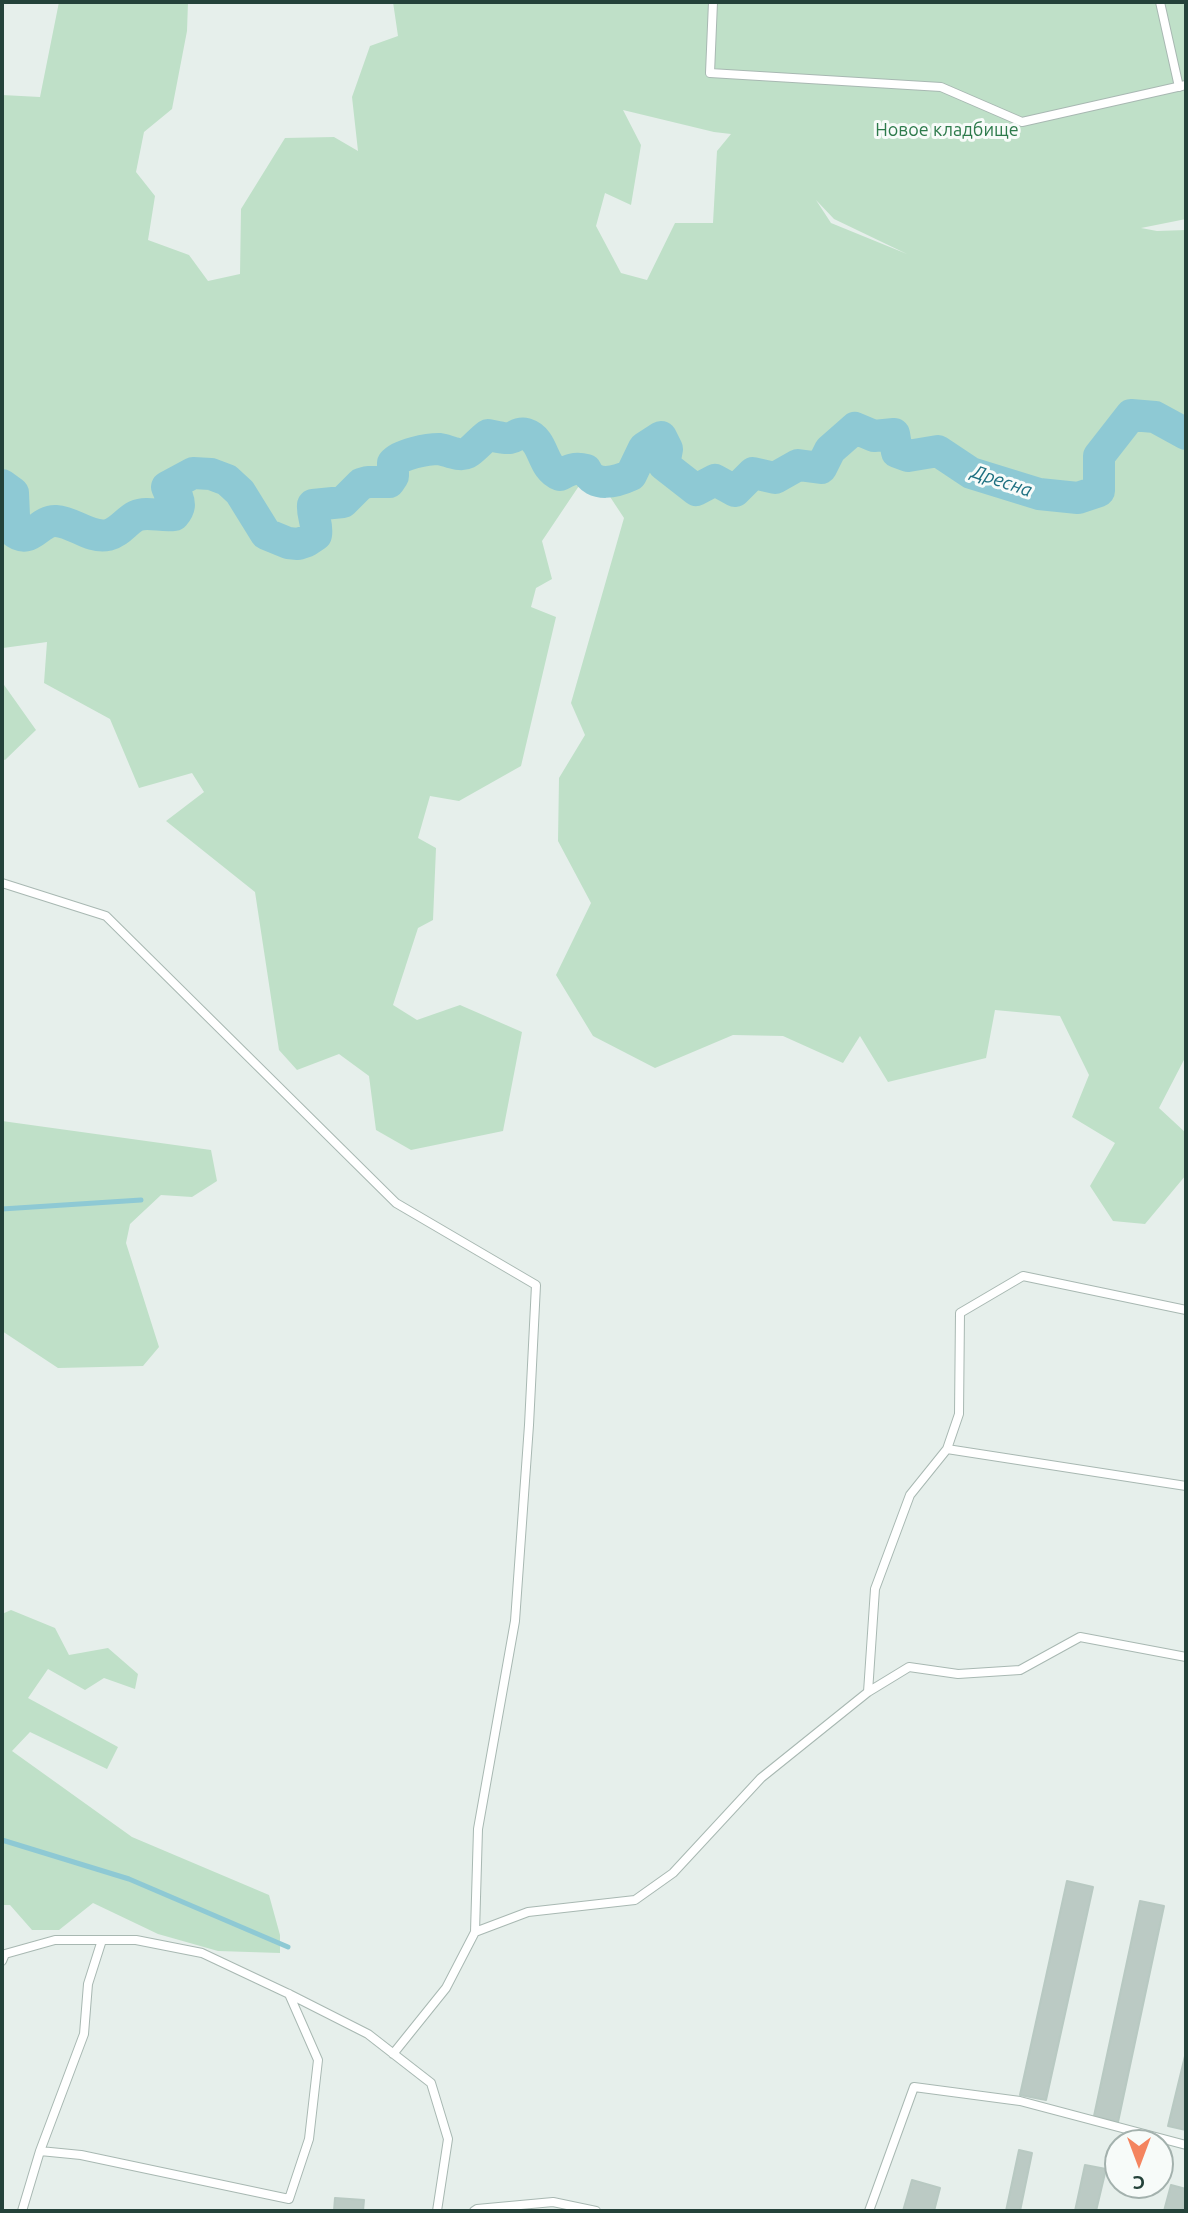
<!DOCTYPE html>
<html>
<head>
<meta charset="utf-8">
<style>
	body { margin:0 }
	#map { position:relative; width:1188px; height:2213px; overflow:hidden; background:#e6efeb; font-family:Ubuntu,sans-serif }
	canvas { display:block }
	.frame { position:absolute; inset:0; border:4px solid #24423a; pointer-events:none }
	.north { position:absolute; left:1104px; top:2129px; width:70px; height:70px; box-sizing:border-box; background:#f7fbf9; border:2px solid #a3b1ad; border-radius:50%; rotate:180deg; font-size:19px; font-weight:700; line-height:28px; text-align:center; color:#24423a }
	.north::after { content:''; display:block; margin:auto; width:24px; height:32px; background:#f4845f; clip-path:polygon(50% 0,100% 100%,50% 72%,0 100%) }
</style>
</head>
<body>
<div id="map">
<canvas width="1188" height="2213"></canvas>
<div class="frame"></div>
<div class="north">С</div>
</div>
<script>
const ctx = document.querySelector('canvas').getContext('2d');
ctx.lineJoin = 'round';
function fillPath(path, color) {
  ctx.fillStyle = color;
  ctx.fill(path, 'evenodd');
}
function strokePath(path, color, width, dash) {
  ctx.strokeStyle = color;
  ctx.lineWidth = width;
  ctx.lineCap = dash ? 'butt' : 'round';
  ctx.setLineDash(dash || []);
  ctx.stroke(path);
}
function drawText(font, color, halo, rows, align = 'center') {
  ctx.font = font + ' Ubuntu,sans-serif';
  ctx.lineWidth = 6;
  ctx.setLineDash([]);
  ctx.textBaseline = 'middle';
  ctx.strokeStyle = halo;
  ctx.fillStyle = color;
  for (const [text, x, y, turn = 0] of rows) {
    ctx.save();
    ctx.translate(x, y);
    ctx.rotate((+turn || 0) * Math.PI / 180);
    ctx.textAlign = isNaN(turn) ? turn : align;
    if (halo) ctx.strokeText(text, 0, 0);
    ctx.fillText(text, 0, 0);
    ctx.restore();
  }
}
fillPath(new Path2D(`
	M 59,2 L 188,2 L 187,31 L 172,109 L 144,132 L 136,172 L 155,196 L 148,240 L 189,255 L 208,281 L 240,274 L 241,209 L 285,138 L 334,137 L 358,151 L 352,97 L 370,46 L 398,36 L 393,2 L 1186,2 L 1186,219 L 1141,228 L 1157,231 L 1186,230 L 1186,1056 L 1159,1108 L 1186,1133 L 1186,1175 L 1145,1224 L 1113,1221 L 1090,1186 L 1115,1143 L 1072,1117 L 1089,1075 L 1060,1016 L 995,1010 L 986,1058 L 888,1082 L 860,1036 L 843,1063 L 783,1036 L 733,1035 L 655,1068 L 593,1036 L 556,975 L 591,903 L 558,841 L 559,778 L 585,735 L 571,703 L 624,518 L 591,468 L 542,541 L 552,579 L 536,588 L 531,607 L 556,617 L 521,766 L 459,801 L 430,796 L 418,838 L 436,848 L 433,920 L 418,928 L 393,1005 L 417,1020 L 460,1005 L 522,1032 L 503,1131 L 411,1150 L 376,1130 L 369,1076 L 339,1054 L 297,1070 L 279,1050 L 255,892 L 166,821 L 204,792 L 192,773 L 139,788 L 110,719 L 44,683 L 47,642 L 3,648 L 2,654 L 2,95 L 40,97 ZM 623,110 L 714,132 L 731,134 L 717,151 L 713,223 L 675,223 L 647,280 L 621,273 L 596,226 L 605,193 L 631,205 L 641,145 ZM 816,200 L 834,219 L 907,254 L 831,223 Z
	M 2,682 L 36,730 L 5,760 L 2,759 Z
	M 2,1121 L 211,1150 L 217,1181 L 192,1197 L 161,1195 L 130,1224 L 126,1243 L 159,1347 L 143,1366 L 58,1368 L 2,1331 Z
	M 11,1610 L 55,1628 L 69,1655 L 108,1648 L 138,1674 L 135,1689 L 104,1678 L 85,1690 L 48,1669 L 28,1698 L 118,1747 L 107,1769 L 30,1732 L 12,1751 L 132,1837 L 269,1895 L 280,1935 L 280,1953 L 218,1951 L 158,1934 L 93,1903 L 59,1930 L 32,1930 L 10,1905 L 2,1905 L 2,1614 Z`), '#bfe0c8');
strokePath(new Path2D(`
	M 2,1209 L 141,1200
	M 2,1840 L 129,1879 L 288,1947`), '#8ec9d4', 5);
strokePath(new Path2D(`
	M 2,485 L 13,493 L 14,516 L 12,530 C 31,547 38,520 56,521 C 74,522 90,539 108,535 C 120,532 126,521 136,516 C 147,511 162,517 174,515 C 180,508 180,504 177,496 L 170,494 L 167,487 L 193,473 L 211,474 L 227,480 L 240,492 L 266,534 L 288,543 L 298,544 L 307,541 L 316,535 C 318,524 312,516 313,505 L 343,502 L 361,484 L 368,482 L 389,482 L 393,476 L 393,463 C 400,454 428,449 439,449 C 447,450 459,457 467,453 C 473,450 481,440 488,435 C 494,436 504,439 510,438 C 516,437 518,432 526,434 C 545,440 541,468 560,475 C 569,470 575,467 586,470 C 594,488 616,482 631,475 L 644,448 L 661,437 L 667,449 L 664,465 L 696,490 L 715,480 L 735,491 L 753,473 L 775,478 L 798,465 L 821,468 L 830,450 L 855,428 L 874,436 L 894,434 L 897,452 L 908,456 L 938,451 L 971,473 L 1039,494 L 1078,498 L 1099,491 L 1099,456 L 1131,415 L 1155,417 L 1186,434`), '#8ec9d4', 32);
const building = new Path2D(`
	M 1067,1881 L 1093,1887 L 1046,2100 L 1020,2095 Z
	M 1140,1901 L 1164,1906 L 1118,2122 L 1094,2116 Z
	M 1186,2052 L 1186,2130 L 1168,2126 Z
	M 1019,2150 L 1032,2153 L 1020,2211 L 1006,2211 Z
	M 1085,2165 L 1106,2169 L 1096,2211 L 1075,2211 Z
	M 912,2180 L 940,2188 L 934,2211 L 903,2211 Z
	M 1171,2185 L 1186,2189 L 1183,2211 L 1164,2211 Z
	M 335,2198 L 364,2200 L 363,2211 L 334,2211 Z`);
fillPath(building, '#bbcac4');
strokePath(building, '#b8c9c2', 2);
const lane = new Path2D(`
	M 713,2 L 710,73 L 941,87 L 1022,122 L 1186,85
	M 1160,2 L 1179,87
	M 2,883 L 106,916 L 396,1203 L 536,1285 L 529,1425 L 515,1621 L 478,1829 L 475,1932
	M 947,1449 L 959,1414 L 960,1313 L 1023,1276 L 1186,1310
	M 868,1692 L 909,1667 L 958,1674 L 1020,1670 L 1080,1637 L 1186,1657
	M 2,1961 L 5,1954 L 55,1940 L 136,1940 L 202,1953 L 289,1994 L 368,2034 L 431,2083 L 448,2139 L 437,2211
	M 393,2054 L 446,1988 L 475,1932 L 528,1912 L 635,1900 L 673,1873 L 761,1778 L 868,1692 L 875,1589 L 910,1495 L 947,1449 L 1186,1486
	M 40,2151 L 81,2155 L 289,2199 L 309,2139 L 318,2060 L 289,1994
	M 22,2211 L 40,2151 L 84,2034 L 88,1984 L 102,1940
	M 474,2211 L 477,2209 L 553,2202 L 596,2211
	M 869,2211 L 914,2087 L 1020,2101 L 1186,2145`);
strokePath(lane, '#a8b8b2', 10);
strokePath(lane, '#fff', 8);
drawText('18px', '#2d7a4b', '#f7fbf9', [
	["Новое кладбище",947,130]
]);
drawText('italic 19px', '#1c6f80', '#f7fbf9', [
	["Дресна",1002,481,19]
]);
</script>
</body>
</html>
